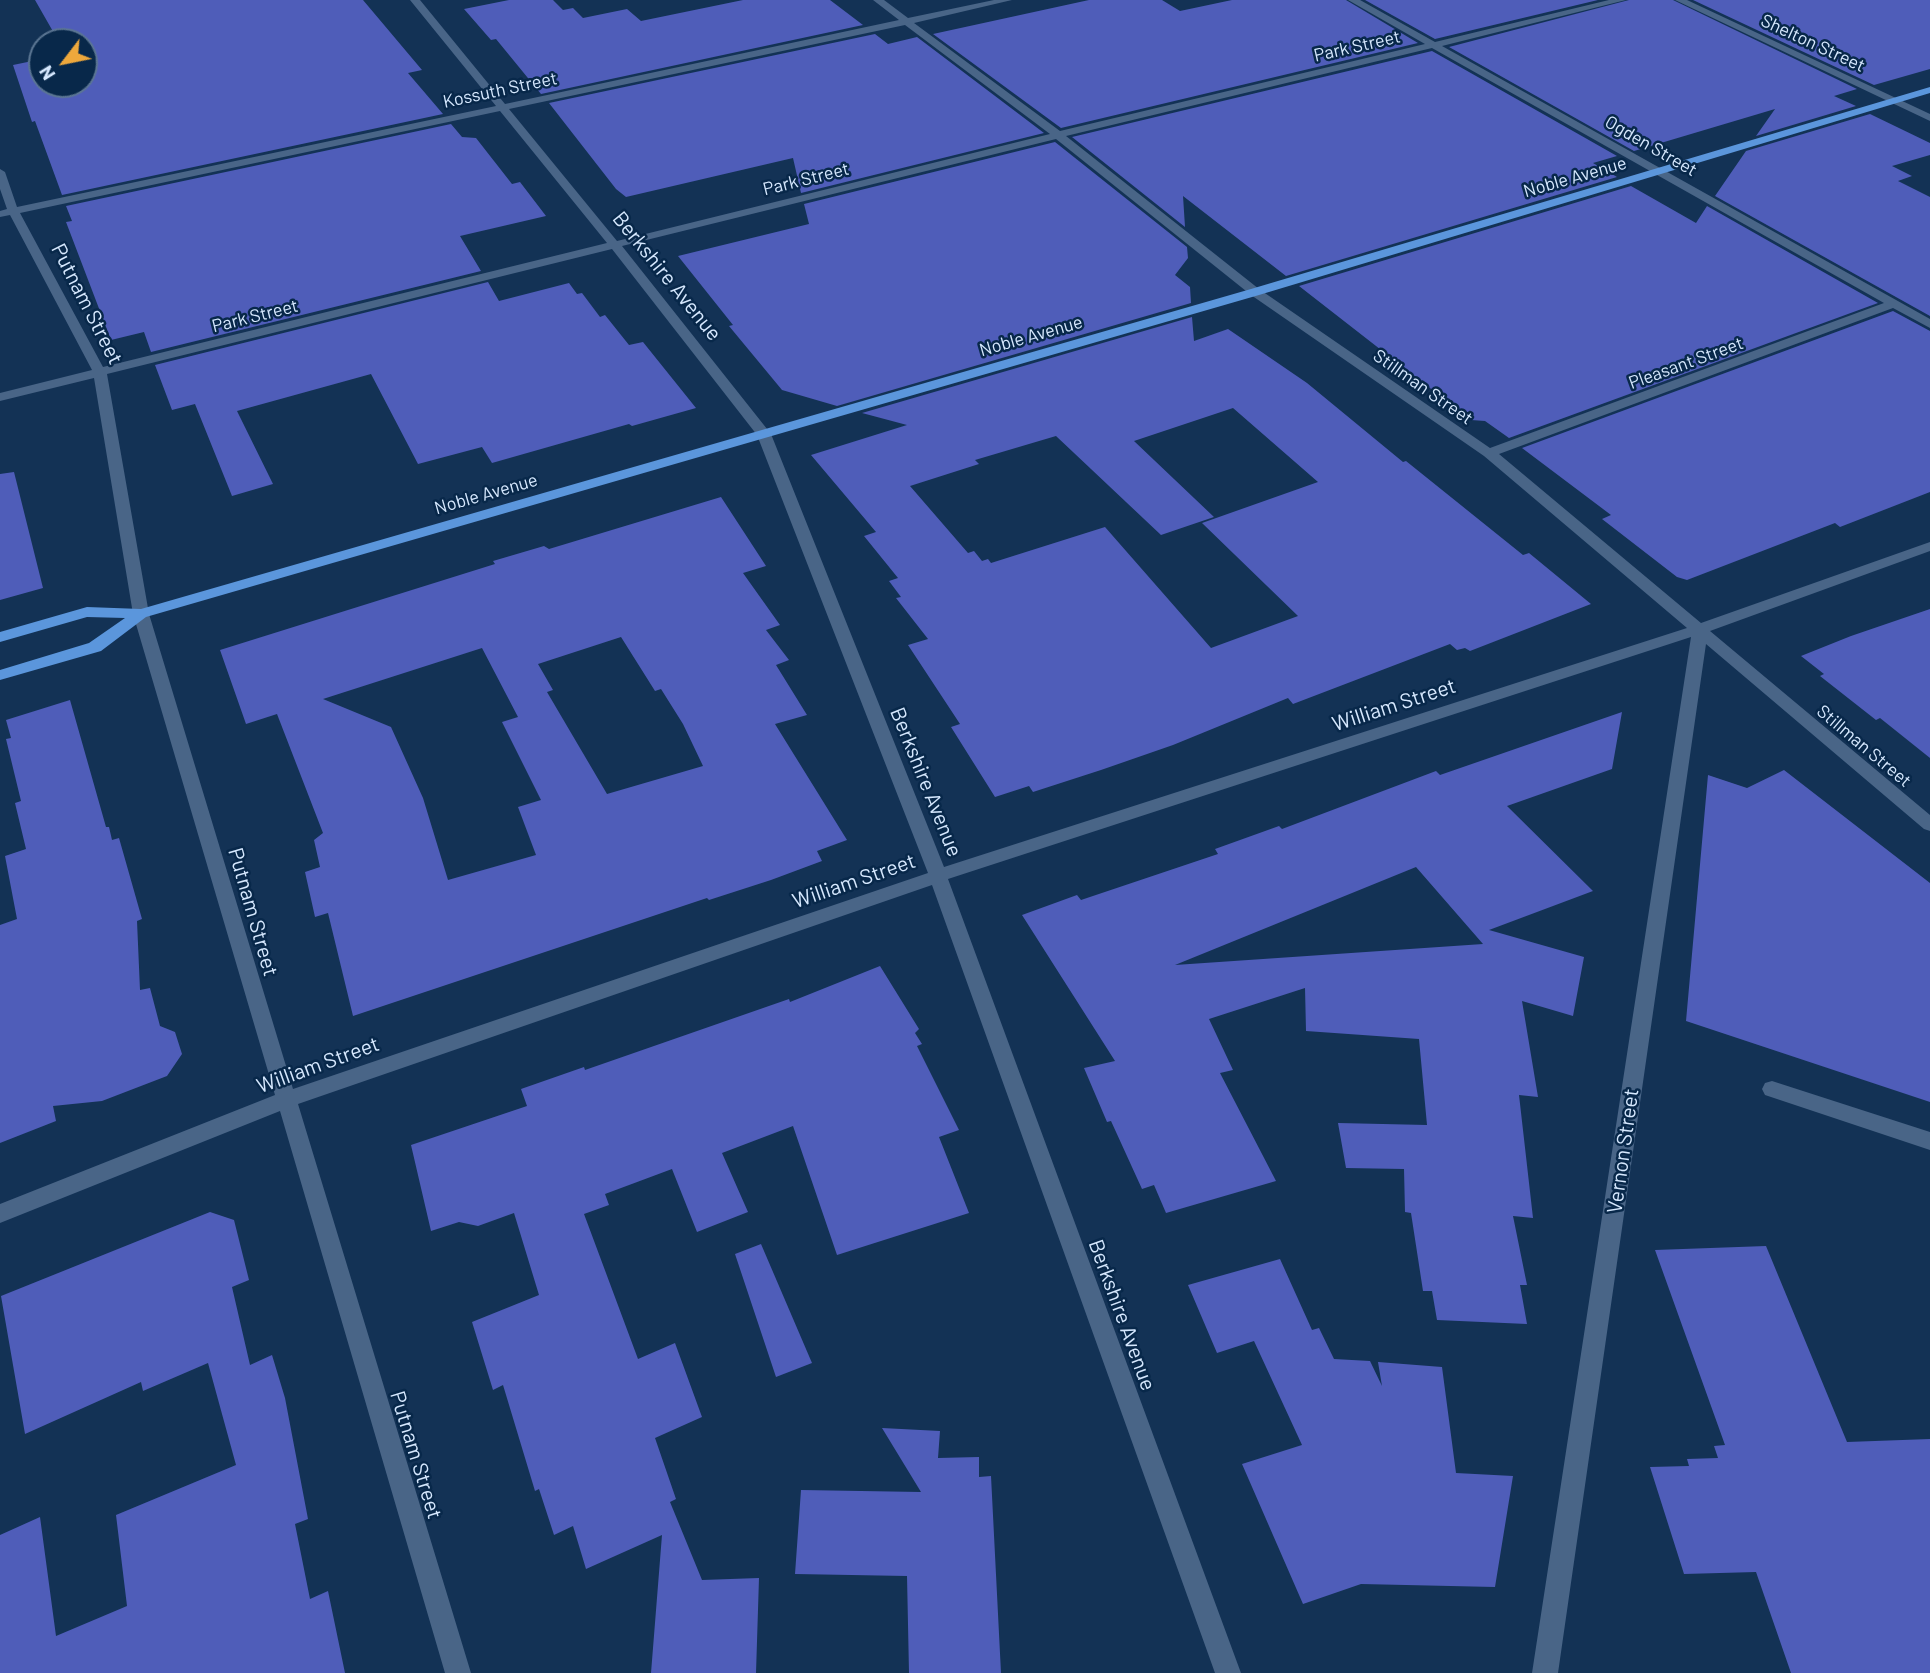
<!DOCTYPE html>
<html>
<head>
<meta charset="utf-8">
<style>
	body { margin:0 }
	#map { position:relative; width:1930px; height:1673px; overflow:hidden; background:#133255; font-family:Barlow,sans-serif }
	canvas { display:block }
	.north { position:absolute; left:28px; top:28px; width:70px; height:70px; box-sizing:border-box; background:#08284a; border:2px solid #5a7592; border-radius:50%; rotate:238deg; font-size:19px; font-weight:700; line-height:28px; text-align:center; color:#d6e8fe }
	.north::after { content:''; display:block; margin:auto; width:24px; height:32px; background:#eea83c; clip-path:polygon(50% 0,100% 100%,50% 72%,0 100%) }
</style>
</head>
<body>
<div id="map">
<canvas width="1930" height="1673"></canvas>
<div class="north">N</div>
</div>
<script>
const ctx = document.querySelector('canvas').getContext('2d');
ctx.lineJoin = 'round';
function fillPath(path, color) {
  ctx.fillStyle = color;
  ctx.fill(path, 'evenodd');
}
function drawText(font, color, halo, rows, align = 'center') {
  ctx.font = font + ' Barlow,sans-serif';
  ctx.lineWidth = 5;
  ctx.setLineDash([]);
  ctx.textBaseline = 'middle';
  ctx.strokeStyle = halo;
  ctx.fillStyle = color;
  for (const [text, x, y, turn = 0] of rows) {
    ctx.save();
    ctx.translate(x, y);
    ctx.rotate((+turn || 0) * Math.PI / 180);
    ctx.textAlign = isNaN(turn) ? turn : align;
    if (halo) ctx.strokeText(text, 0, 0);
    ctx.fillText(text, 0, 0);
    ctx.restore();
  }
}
fillPath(new Path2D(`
	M 35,0 L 363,0 L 422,70 L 408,73 L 443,114 L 62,195 L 35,121 L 32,122 L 13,65 L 42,59 L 42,84 L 84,84 L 84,42 L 59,42 Z
	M 509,0 L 553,0 L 563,10 L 573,8 L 583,18 L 627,9 L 641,21 L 743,0 L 830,0 L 863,25 L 541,94 L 496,39 L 491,40 L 464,9 Z
	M 1089,0 L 1162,0 L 1180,11 L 1232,0 L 1346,0 L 1418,43 L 1061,128 L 933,34 Z
	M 1365,0 L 1598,0 L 1435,39 Z
	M 1629,0 L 1673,0 L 1857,89 L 1834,96 L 1856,106 L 1756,136 L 1775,109 L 1634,151 L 1449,47 Z
	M 1693,0 L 1930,0 L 1930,69 L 1874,85 Z
	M 875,34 L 888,44 L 917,37 L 1044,133 L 801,193 L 793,158 L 626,197 L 616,189 L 549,103 Z
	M 1432,51 L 1617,156 L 1593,163 L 1617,177 L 1286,276 L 1183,196 L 1185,227 L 1072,137 Z
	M 1870,114 L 1930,143 L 1930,155 L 1892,166 L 1912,176 L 1898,181 L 1930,197 L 1930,316 L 1715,196 L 1746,151 Z
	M 451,124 L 462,137 L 476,138 L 512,184 L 520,182 L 546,216 L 460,236 L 481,271 L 151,352 L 144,332 L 111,340 L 66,222 L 72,221 L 66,206 Z
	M 1055,142 L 1187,247 L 1188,258 L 1175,275 L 1190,287 L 1191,303 L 837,406 L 782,390 L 729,326 L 733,325 L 678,256 L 809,224 L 804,204 Z
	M 1631,186 L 1696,223 L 1707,206 L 1878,303 L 1509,438 L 1485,421 L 1471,420 L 1299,286 Z
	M 488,282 L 499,301 L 569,283 L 577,294 L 582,293 L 600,317 L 605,315 L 629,345 L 643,342 L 696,408 L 632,426 L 629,424 L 492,463 L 482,447 L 418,464 L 371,374 L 237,411 L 273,484 L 232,496 L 195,404 L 172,410 L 155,365 Z
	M 1893,311 L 1930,331 L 1930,492 L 1840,527 L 1835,523 L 1687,580 L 1677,577 L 1602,519 L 1611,515 L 1522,448 Z
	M 1192,317 L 1194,341 L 1228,329 L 1307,383 L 1403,462 L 1406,461 L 1523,555 L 1529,553 L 1591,604 L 1470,651 L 1465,648 L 1457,650 L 1450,644 L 1293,704 L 1288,698 L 1173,745 L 1101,770 L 1033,792 L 1029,786 L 995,797 L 951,727 L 960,724 L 908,645 L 928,639 L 896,598 L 901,597 L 889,581 L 898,578 L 864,536 L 876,532 L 811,455 L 907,425 L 862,413 ZM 1233,408 L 1318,482 L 1202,523 L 1298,616 L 1211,648 L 1105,527 L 991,563 L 988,559 L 982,561 L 974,551 L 968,553 L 910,486 L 979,464 L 975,460 L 1056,436 L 1161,535 L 1214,517 L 1134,441 Z
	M 14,472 L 43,588 L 0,600 L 0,474 Z
	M 721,497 L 766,566 L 743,573 L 780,625 L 766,630 L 789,660 L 776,665 L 807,715 L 775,724 L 847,840 L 817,851 L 822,861 L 771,880 L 709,900 L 707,898 L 353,1016 L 328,913 L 315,917 L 305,872 L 320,867 L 314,840 L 323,833 L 277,714 L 246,724 L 220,650 L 495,564 L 493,561 L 544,546 L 549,549 ZM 621,637 L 655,691 L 661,689 L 683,724 L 703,766 L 607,794 L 547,692 L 553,690 L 538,664 ZM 482,648 L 518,717 L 502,722 L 541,800 L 518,807 L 536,855 L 448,880 L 423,798 L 391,727 L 323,699 Z
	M 1930,609 L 1930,758 L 1880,718 L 1876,720 L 1820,676 L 1824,674 L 1801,656 L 1851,636 Z
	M 70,700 L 106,827 L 109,827 L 112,840 L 119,838 L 142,919 L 137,921 L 140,990 L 150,988 L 160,1026 L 175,1032 L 182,1054 L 167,1076 L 102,1101 L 53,1106 L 56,1121 L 0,1143 L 0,925 L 17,919 L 5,856 L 26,849 L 15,803 L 21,801 L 6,739 L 11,738 L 6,720 Z
	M 1622,712 L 1612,769 L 1507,806 L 1593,891 L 1489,930 L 1584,957 L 1573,1016 L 1522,1001 L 1538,1097 L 1519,1095 L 1533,1218 L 1513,1216 L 1527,1285 L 1520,1285 L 1527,1324 L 1437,1320 L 1432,1291 L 1423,1291 L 1411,1213 L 1405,1212 L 1404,1169 L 1346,1168 L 1338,1123 L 1427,1125 L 1419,1039 L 1306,1031 L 1305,988 L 1209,1019 L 1233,1070 L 1220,1073 L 1276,1181 L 1166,1213 L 1154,1185 L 1142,1189 L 1111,1121 L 1107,1122 L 1084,1068 L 1115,1061 L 1022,915 L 1077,895 L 1081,900 L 1218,854 L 1215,849 L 1279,826 L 1282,829 L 1436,771 L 1440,775 ZM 1416,867 L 1483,944 L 1175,965 Z
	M 1784,770 L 1930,883 L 1930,1102 L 1686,1021 L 1708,775 L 1747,788 Z
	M 880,966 L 919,1029 L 915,1033 L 922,1044 L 917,1046 L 959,1130 L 939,1137 L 969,1213 L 837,1255 L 793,1126 L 722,1153 L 748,1212 L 697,1232 L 672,1169 L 605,1194 L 609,1205 L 584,1214 L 638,1359 L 675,1343 L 702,1417 L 655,1438 L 676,1499 L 670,1502 L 702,1580 L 759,1578 L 756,1673 L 651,1673 L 662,1535 L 586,1569 L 573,1526 L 554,1535 L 539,1489 L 535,1491 L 503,1385 L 493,1390 L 472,1322 L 539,1295 L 514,1213 L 478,1226 L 459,1222 L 431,1231 L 411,1145 L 527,1106 L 521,1089 L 584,1067 L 585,1070 L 789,999 L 790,1002 Z
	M 210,1212 L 234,1220 L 249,1280 L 232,1287 L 250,1365 L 272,1355 L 285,1398 L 308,1519 L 295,1524 L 310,1599 L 328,1591 L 345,1673 L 0,1673 L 0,1535 L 40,1517 L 56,1636 L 127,1606 L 116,1515 L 236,1465 L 208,1363 L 143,1391 L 141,1382 L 25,1434 L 1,1296 Z
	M 761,1244 L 812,1363 L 776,1377 L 735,1254 Z
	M 1766,1246 L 1847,1442 L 1930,1439 L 1930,1673 L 1791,1673 L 1756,1572 L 1684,1574 L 1650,1467 L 1689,1466 L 1687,1459 L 1718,1458 L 1714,1446 L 1725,1445 L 1655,1250 Z
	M 1280,1259 L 1312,1330 L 1319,1328 L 1334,1359 L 1370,1361 L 1382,1386 L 1378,1362 L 1442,1367 L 1456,1473 L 1513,1476 L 1495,1587 L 1361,1584 L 1303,1604 L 1242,1464 L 1302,1445 L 1254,1341 L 1217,1353 L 1188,1285 Z
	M 882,1428 L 940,1431 L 938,1458 L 979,1457 L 979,1477 L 991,1476 L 1001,1673 L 909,1673 L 907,1576 L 795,1574 L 801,1490 L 921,1492 Z`), '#4f5db9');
fillPath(new Path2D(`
	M 410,0 L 420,0 L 505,104 L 899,20 L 873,0 L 884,0 L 908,18 L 994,0 L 1012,0 L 914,23 L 1060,131 L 1425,44 L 1348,0 L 1360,0 L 1435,42 L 1609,0 L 1626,0 L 1442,46 L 1930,319 L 1930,328 L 1893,308 L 1499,454 L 1701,623 L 1930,542 L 1930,551 L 1710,631 L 1930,815 L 1930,831 L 1924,829 L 1706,644 L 1558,1673 L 1532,1673 L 1691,637 L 948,879 L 1241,1673 L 1215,1673 L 932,885 L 298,1104 L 471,1673 L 445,1673 L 280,1111 L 0,1223 L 0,1204 L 275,1095 L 133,614 L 94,378 L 0,401 L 0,393 L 92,370 L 10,215 L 0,217 L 0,211 L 7,209 L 0,189 L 0,169 L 5,172 L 17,207 L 496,106 ZM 905,25 L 1050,134 L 617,241 L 509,109 ZM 1432,48 L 1884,303 L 1490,448 L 1259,289 L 1066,136 ZM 500,111 L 607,243 L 103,367 L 20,213 ZM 1056,139 L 1251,295 L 1484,456 L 1687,628 L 944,867 L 771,434 L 622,246 ZM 612,249 L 757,435 L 928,873 L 293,1089 L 149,614 L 107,374 Z
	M 1675,0 L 1687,0 L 1930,114 L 1930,121 Z
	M 1772,1081 L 1930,1132 L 1930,1150 L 1765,1095 L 1762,1089 L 1765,1083 Z`), '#496587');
fillPath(new Path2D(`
	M 1930,87 L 1930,93 L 1259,295 L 146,617 L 101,651 L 0,680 L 0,670 L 89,643 L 125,618 L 87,617 L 0,642 L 0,632 L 87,607 L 141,609 L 1251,289 Z`), '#5b96dc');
drawText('18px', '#d6e8fe', '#08284a', [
	["Shelton Street",1813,43,25],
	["Park Street",1357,46,-13],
	["Kossuth Street",500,90,-12],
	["Ogden Street",1651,146,30],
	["Noble Avenue",1575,177,-16],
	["Park Street",806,179,-14],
	["Park Street",255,316,-14],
	["Noble Avenue",1031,336,-16],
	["Pleasant Street",1686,363,-20],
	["Stillman Street",1423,387,35],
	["Noble Avenue",486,494,-16],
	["Stillman Street",1864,746,40]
]);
drawText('21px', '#d6e8fe', '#08284a', [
	["Berkshire Avenue",667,276,51],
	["Putnam Street",87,304,63],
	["William Street",1394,705,-18],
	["Berkshire Avenue",926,782,68],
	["William Street",854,881,-19],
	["Putnam Street",253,912,74],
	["William Street",318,1065,-20],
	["Vernon Street",1623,1151,-82],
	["Berkshire Avenue",1122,1315,70],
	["Putnam Street",416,1455,73]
]);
</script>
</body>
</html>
